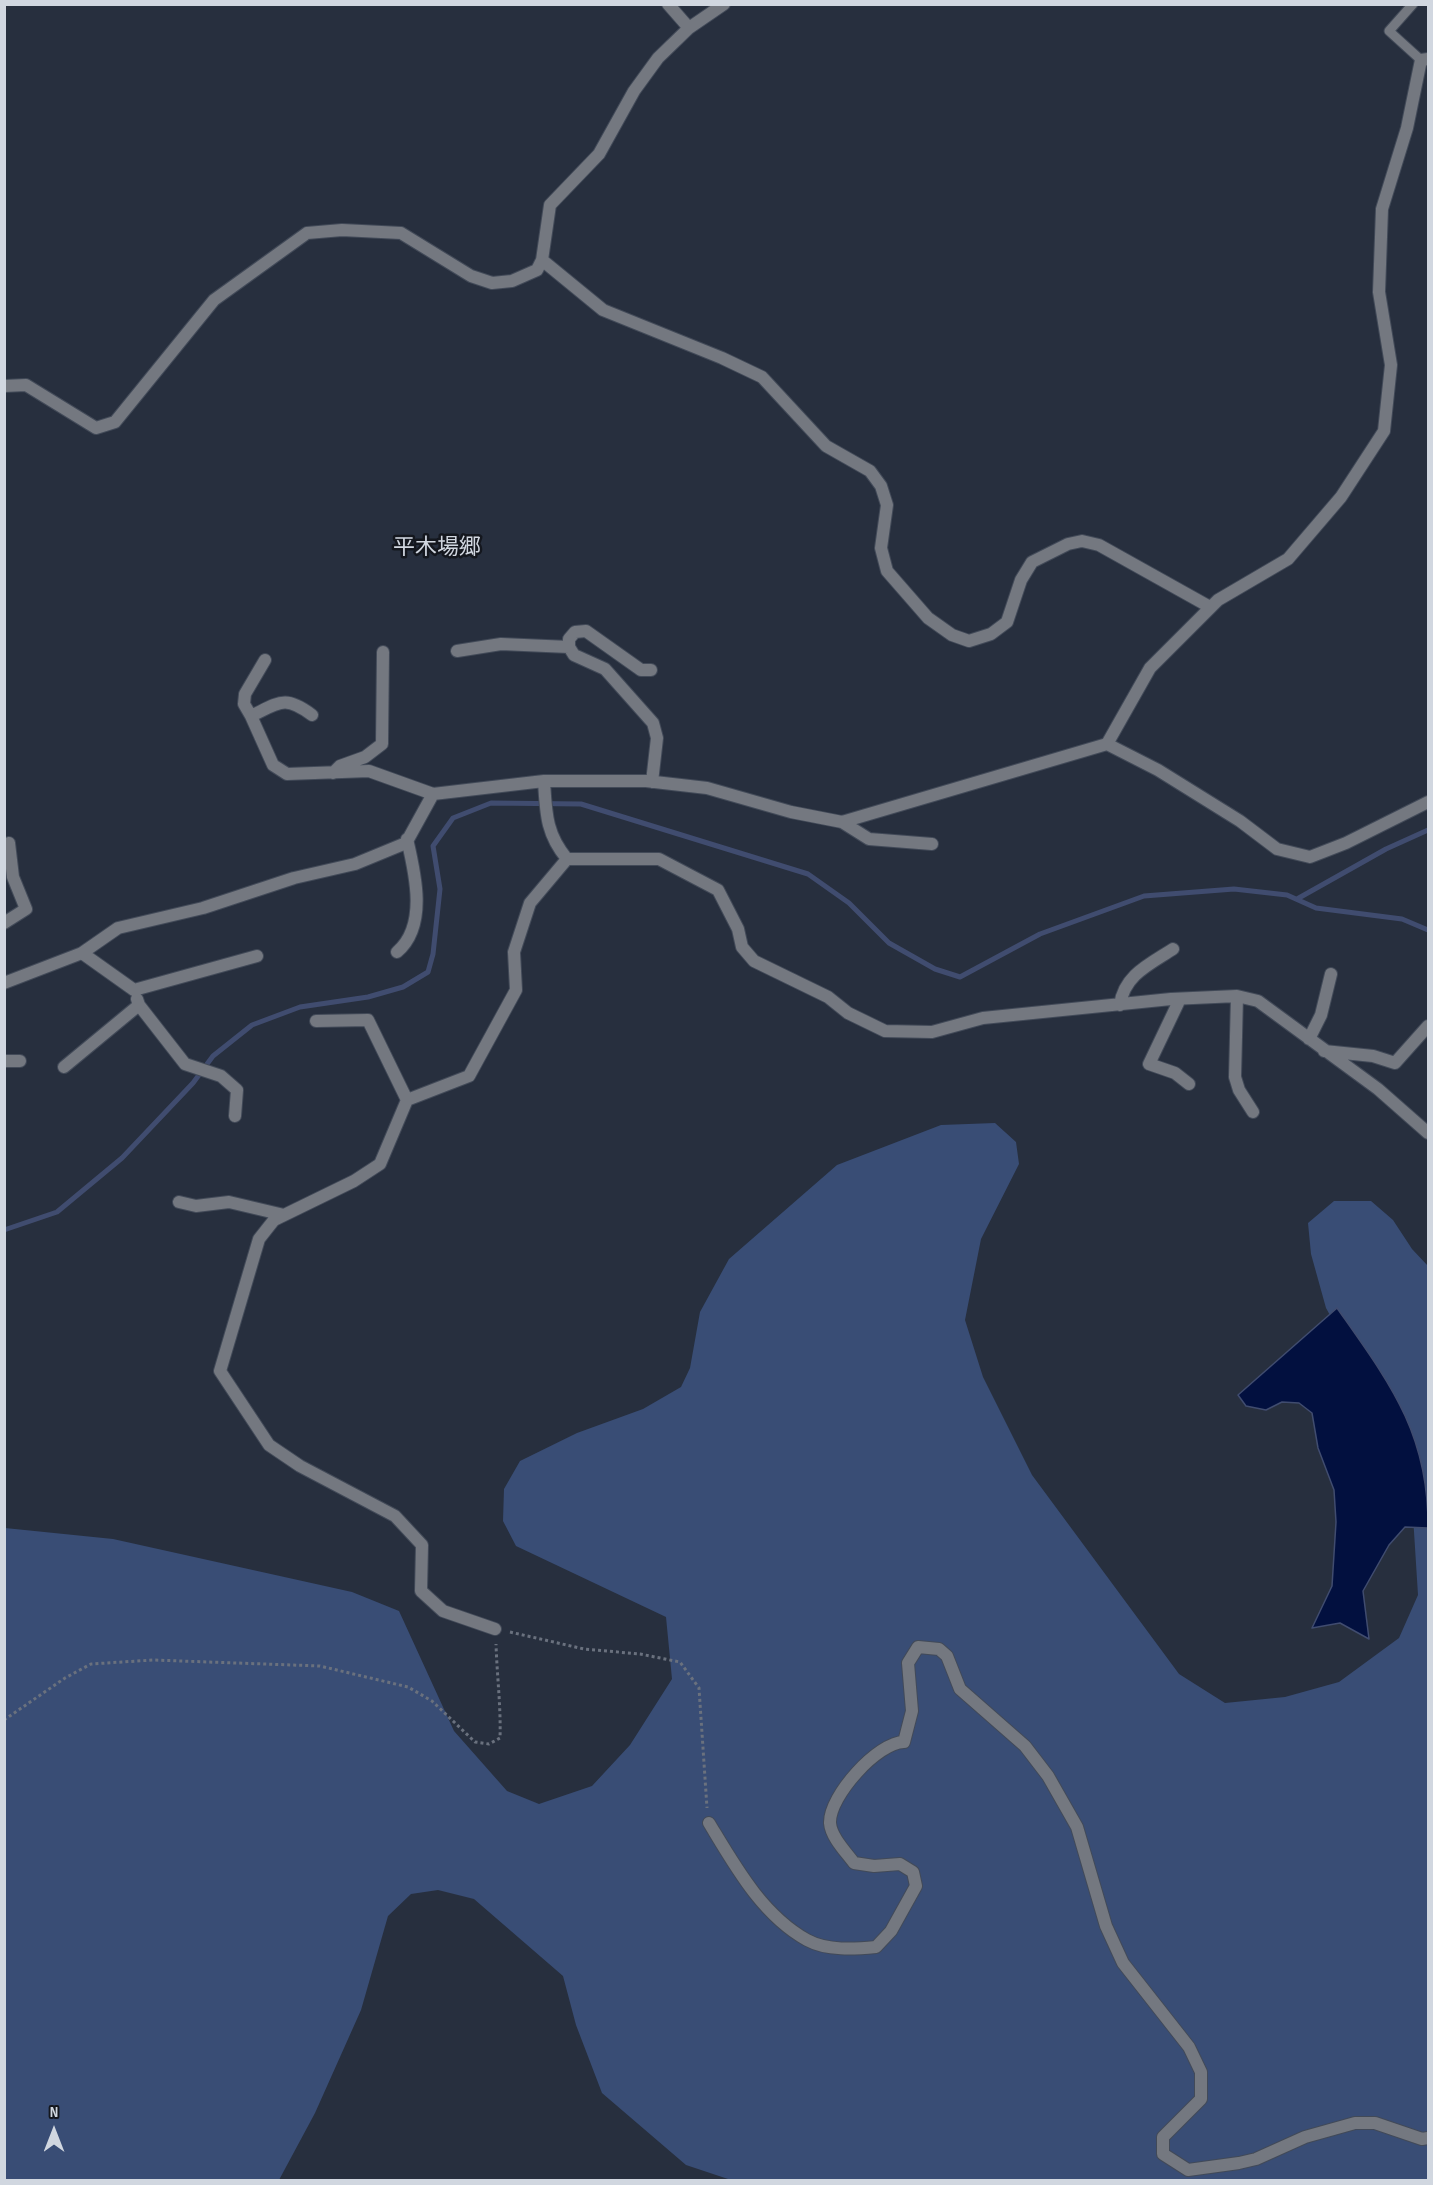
<!DOCTYPE html>
<html>
<head>
<meta charset="utf-8">
<style>
	body { margin:0 }
	#map { position:relative; width:1433px; height:2185px; overflow:hidden; background:#272f3e; font-family:"Sofia Sans Condensed",sans-serif }
	canvas { display:block }
	.frame { position:absolute; inset:0; border:6px solid #d1d7e0; pointer-events:none }
	.north { position:absolute; left:24px; top:2101px; width:60px; height:60px; -webkit-text-stroke:4px #14171e; paint-order:stroke; rotate:0deg; font-size:16px; font-weight:700; line-height:24px; text-align:center; color:#d1d7e0 }
	.north::after { content:''; display:block; margin:auto; width:21px; height:27px; background:#d1d7e0; clip-path:polygon(50% 0,100% 100%,50% 72%,0 100%) }
</style>
</head>
<body>
<div id="map">
<canvas width="1433" height="2185"></canvas>
<div class="frame"></div>
<div class="north">N</div>
</div>
<script>
const ctx = document.querySelector('canvas').getContext('2d');
ctx.lineJoin = 'round';
function fillPath(path, color) {
  ctx.fillStyle = color;
  ctx.fill(path, 'evenodd');
}
function strokePath(path, color, width, dash) {
  ctx.strokeStyle = color;
  ctx.lineWidth = width;
  ctx.lineCap = dash ? 'butt' : 'round';
  ctx.setLineDash(dash || []);
  ctx.stroke(path);
}
function drawText(font, color, halo, rows, align = 'center') {
  ctx.font = font + ' "Sofia Sans Condensed","Noto Sans JP",sans-serif';
  ctx.lineWidth = 5;
  ctx.setLineDash([]);
  ctx.textBaseline = 'middle';
  ctx.strokeStyle = halo;
  ctx.fillStyle = color;
  for (const [text, x, y, turn = 0] of rows) {
    ctx.save();
    ctx.translate(x, y);
    ctx.rotate((+turn || 0) * Math.PI / 180);
    ctx.textAlign = isNaN(turn) ? turn : align;
    if (halo) ctx.strokeText(text, 0, 0);
    ctx.fillText(text, 0, 0);
    ctx.restore();
  }
}
fillPath(new Path2D(`
	M 995,1123 L 1016,1142 L 1019,1164 L 981,1239 L 965,1320 L 983,1377 L 1032,1475 L 1179,1674 L 1225,1703 L 1285,1697 L 1339,1682 L 1399,1638 L 1418,1595 L 1413,1516 L 1357,1364 L 1326,1308 L 1311,1254 L 1308,1223 L 1334,1201 L 1371,1201 L 1393,1220 L 1412,1249 L 1428,1266 L 1428,2180 L 731,2180 L 686,2165 L 602,2093 L 576,2025 L 563,1976 L 474,1899 L 438,1890 L 411,1894 L 388,1916 L 361,2010 L 315,2113 L 279,2180 L 5,2180 L 5,1528 L 113,1539 L 352,1592 L 399,1611 L 454,1731 L 507,1791 L 539,1804 L 592,1786 L 630,1745 L 672,1679 L 666,1617 L 516,1546 L 503,1521 L 504,1489 L 520,1461 L 577,1433 L 643,1409 L 681,1387 L 690,1368 L 700,1312 L 729,1259 L 837,1165 L 941,1125 Z`), '#394d75');
const water = new Path2D(`
	M 1337,1308 C 1389,1382 1429,1433 1428,1528 L 1405,1527 L 1389,1545 L 1363,1591 L 1369,1639 L 1340,1623 L 1312,1628 L 1332,1586 L 1336,1522 L 1334,1490 L 1318,1448 L 1312,1413 L 1299,1403 L 1282,1402 L 1266,1410 L 1246,1406 L 1238,1395 Z`);
fillPath(water, '#02103f');
strokePath(water, '#404c6f', 1.5);
strokePath(new Path2D(`
	M 1297,899 L 1386,849 L 1428,830
	M 4,1230 L 57,1212 L 122,1158 L 193,1083 L 213,1056 L 252,1025 L 300,1007 L 368,997 L 403,987 L 428,972 L 433,954 L 440,889 L 433,846 L 453,818 L 491,803 L 581,804 L 808,874 L 849,903 L 889,943 L 935,969 L 960,977 L 1040,934 L 1144,896 L 1234,889 L 1287,895 L 1316,908 L 1402,919 L 1428,930`), '#404c6f', 5);
const service = new Path2D(`
	M 1413,4 L 1389,31 L 1421,60`);
const minor = new Path2D(`
	M 668,4 L 689,28
	M 542,260 L 603,310 L 722,358 L 762,377 L 826,446 L 870,471 L 881,486 L 887,505 L 881,548 L 887,571 L 928,618 L 952,635 L 969,641 L 991,634 L 1007,622 L 1021,580 L 1032,562 L 1068,544 L 1082,541 L 1099,545 L 1210,607
	M 4,386 L 26,385 L 96,428 L 115,422 L 214,300 L 307,233 L 342,230 L 401,233 L 471,276 L 492,283 L 512,281 L 537,270 L 542,260 L 550,205 L 599,154 L 634,91 L 658,58 L 689,28 L 724,4
	M 457,651 L 501,644 L 569,647
	M 651,670 L 641,670 L 586,631 L 575,632 L 569,639 L 569,647 L 574,655 L 605,669 L 653,723 L 657,738 L 652,782
	M 312,715 C 285,695 280,702 251,716 L 273,765 L 287,774 L 369,771 L 433,794
	M 251,716 L 244,704 L 245,694 L 265,660
	M 1107,744 L 1150,668 L 1218,600 L 1288,559 L 1341,497 L 1384,431 L 1391,365 L 1379,292 L 1382,209 L 1407,128 L 1421,60 L 1428,59
	M 333,773 L 340,766 L 365,757 L 382,744 L 383,652
	M 544,781 C 546,813 546,834 567,859
	M 842,822 L 869,839 L 932,844
	M 4,923 L 26,909 L 13,877 L 9,843
	M 397,952 C 428,926 415,873 407,839
	M 82,953 L 134,990 L 257,956
	M 4,983 L 82,953 L 118,928 L 203,908 L 294,878 L 355,864 L 406,843 L 433,794 L 544,781 L 646,781 L 707,788 L 791,812 L 842,822 L 1107,744 L 1158,770 L 1240,821 L 1277,849 L 1310,857 L 1346,843 L 1428,802
	M 1237,996 L 1235,1077 L 1239,1090 L 1253,1112
	M 1180,999 L 1149,1064 L 1175,1073 L 1189,1084
	M 139,1005 L 185,1064 L 221,1076 L 237,1090 L 235,1116
	M 1120,1005 C 1124,975 1150,964 1173,949
	M 316,1021 L 368,1020 L 407,1100
	M 1309,1039 L 1321,1015 L 1331,974
	M 1324,1051 L 1373,1056 L 1395,1063 L 1428,1026
	M 4,1061 L 20,1061
	M 64,1067 L 139,1005 L 137,999
	M 179,1202 L 196,1206 L 229,1202 L 284,1215
	M 495,1629 L 443,1611 L 421,1591 L 422,1545 L 395,1516 L 300,1466 L 269,1445 L 220,1371 L 259,1239 L 274,1220 L 354,1181 L 380,1164 L 407,1100 L 469,1076 L 516,990 L 514,952 L 530,903 L 567,859 L 659,859 L 718,890 L 738,929 L 742,947 L 754,961 L 828,997 L 848,1013 L 885,1031 L 932,1032 L 983,1018 L 1171,999 L 1237,996 L 1258,1001 L 1378,1089 L 1428,1133
	M 709,1823 C 735,1866 762,1915 807,1940 C 827,1951 855,1949 876,1947 L 891,1931 L 916,1886 L 913,1872 L 900,1864 L 874,1866 L 854,1863 C 846,1852 831,1837 830,1823 C 829,1796 878,1742 904,1742 L 912,1711 L 908,1663 L 918,1647 L 939,1649 L 947,1656 L 960,1689 L 1025,1746 L 1048,1776 L 1077,1827 L 1106,1926 L 1123,1963 L 1189,2047 L 1201,2072 L 1201,2099 L 1163,2137 L 1163,2154 L 1188,2170 L 1239,2163 L 1256,2159 L 1305,2137 L 1355,2123 L 1375,2123 L 1422,2139 L 1428,2138`);
strokePath(service, '#424a58', 11);
strokePath(minor, '#424a58', 14);
strokePath(new Path2D(`
	M 510,1632 L 584,1649 L 640,1654 L 680,1662 L 699,1688 L 707,1808
	M 4,1720 L 65,1678 L 91,1664 L 153,1660 L 320,1666 L 408,1687 L 432,1701 L 475,1742 L 489,1744 L 500,1738 C 501,1707 497,1676 496,1644
	M 4,2087 L 4,2091`), '#6a717e', 3, [3, 3]);
strokePath(service, '#747880', 9);
strokePath(minor, '#747880', 12);
drawText('22px', '#d1d7e0', '#14171e', [
	["平木場郷",437,548]
]);
</script>
</body>
</html>
